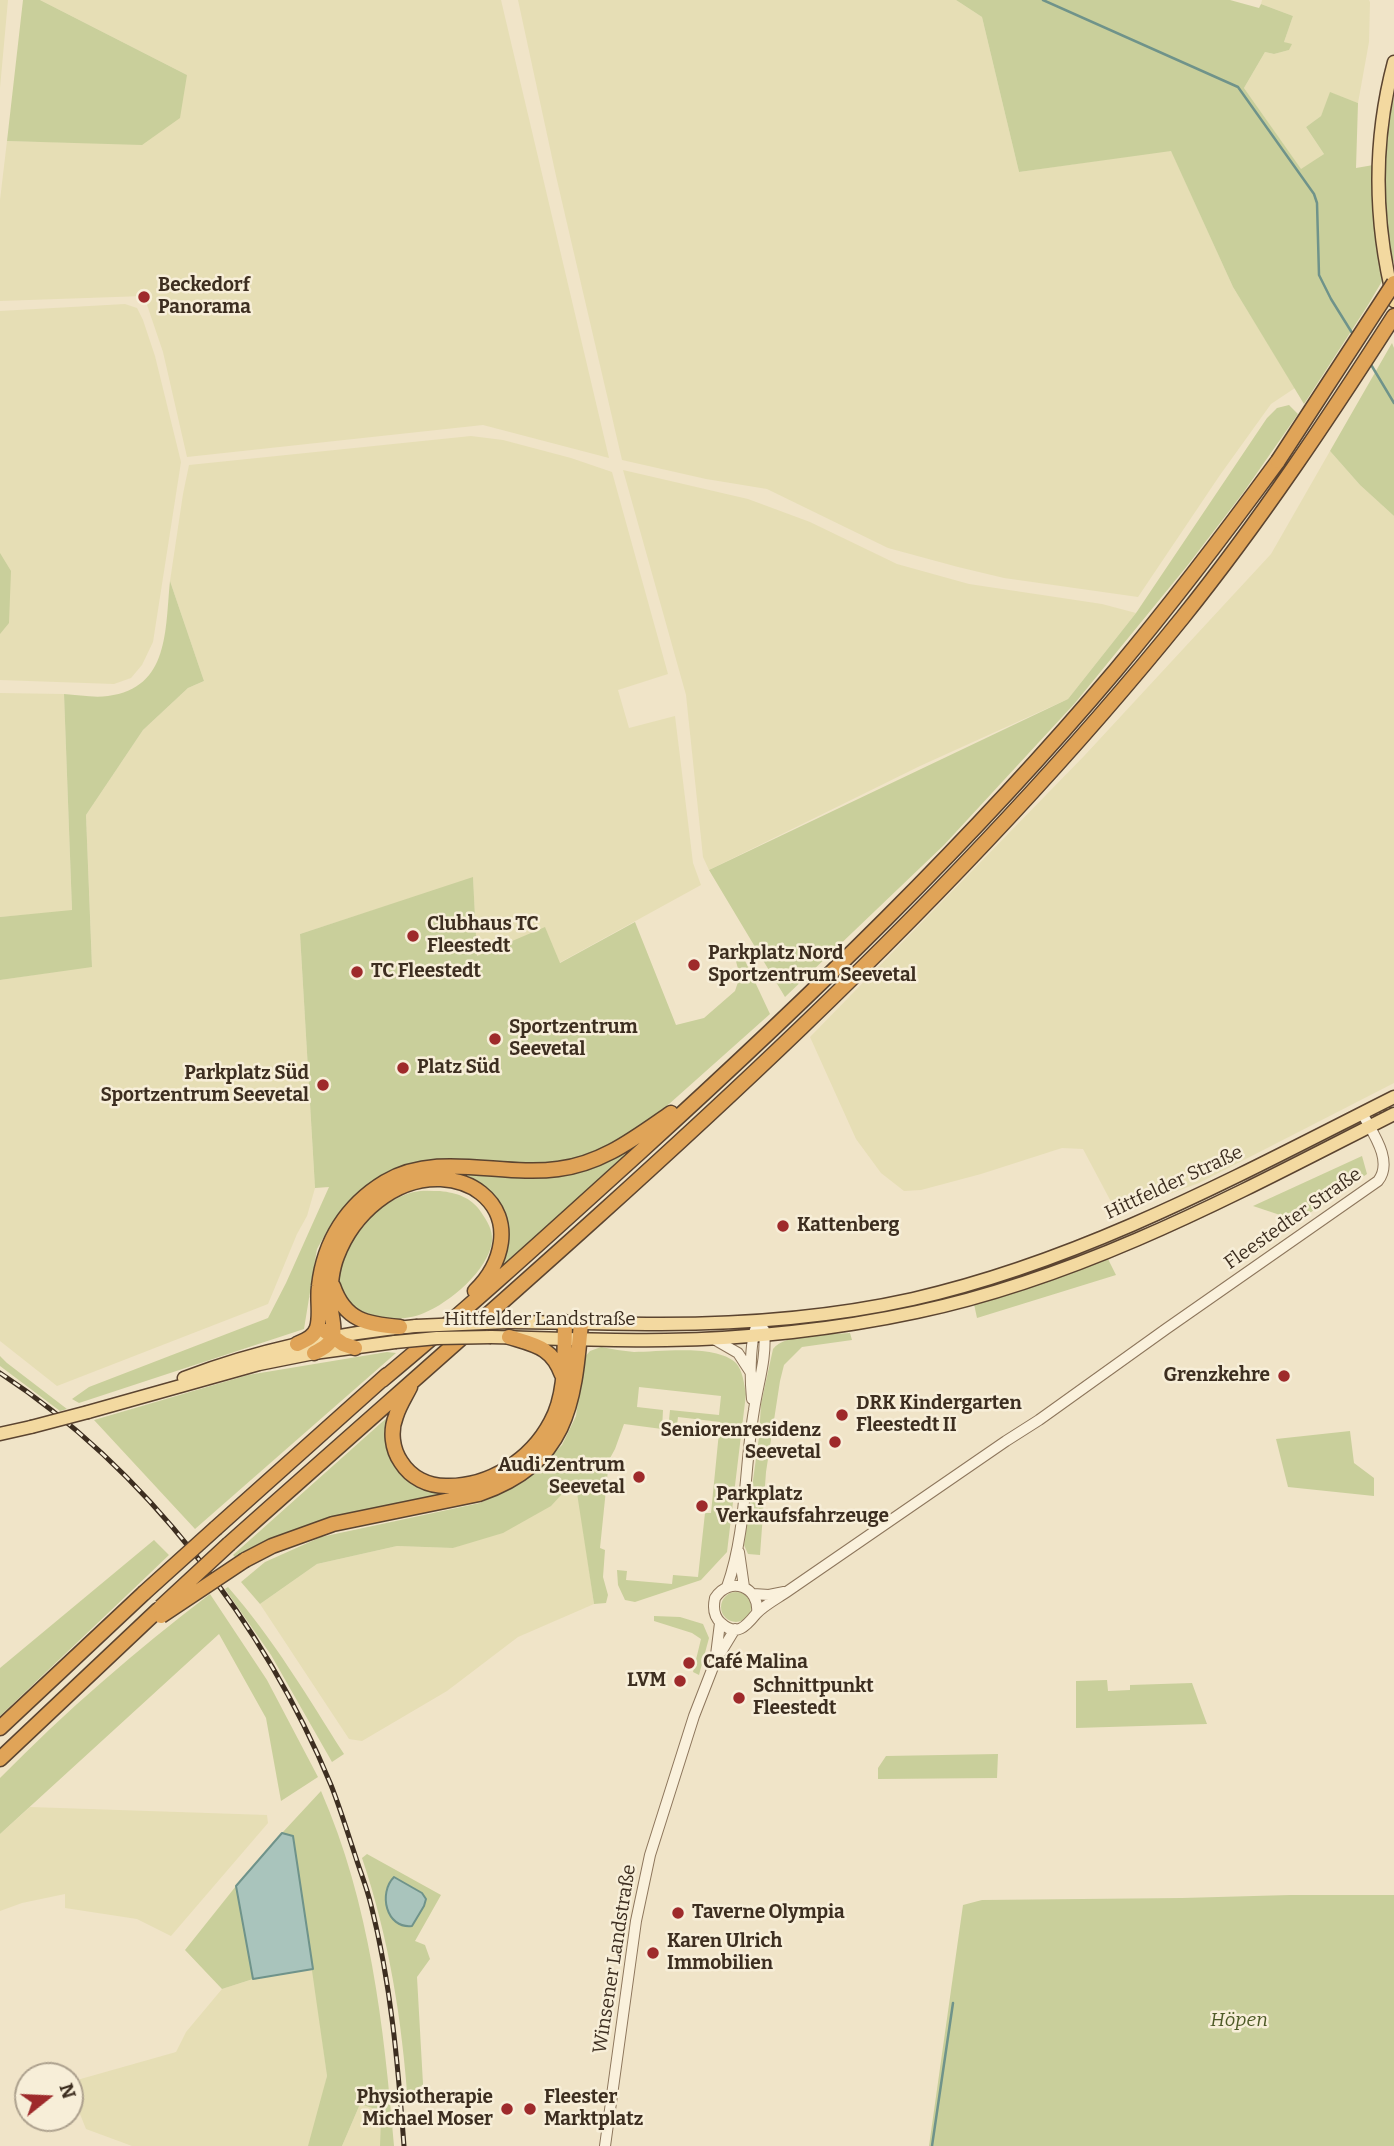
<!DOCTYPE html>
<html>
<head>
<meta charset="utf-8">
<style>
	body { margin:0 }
	#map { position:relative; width:1394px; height:2146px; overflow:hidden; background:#f0e4c8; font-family:Bitter,serif }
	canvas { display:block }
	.north { position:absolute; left:14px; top:2062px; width:70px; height:70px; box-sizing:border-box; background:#f7eed8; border:2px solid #ada18e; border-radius:50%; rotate:72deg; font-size:19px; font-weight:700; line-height:28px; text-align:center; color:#3d2e20 }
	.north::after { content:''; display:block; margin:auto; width:24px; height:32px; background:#9e2a2b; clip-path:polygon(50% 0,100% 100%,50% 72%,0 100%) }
</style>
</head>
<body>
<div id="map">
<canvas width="1394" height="2146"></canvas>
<div class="north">N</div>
</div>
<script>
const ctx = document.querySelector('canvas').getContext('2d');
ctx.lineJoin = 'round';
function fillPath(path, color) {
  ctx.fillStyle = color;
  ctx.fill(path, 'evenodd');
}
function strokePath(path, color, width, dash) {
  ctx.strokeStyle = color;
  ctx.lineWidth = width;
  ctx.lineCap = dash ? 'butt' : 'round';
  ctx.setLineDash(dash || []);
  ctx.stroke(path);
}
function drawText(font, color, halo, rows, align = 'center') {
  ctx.font = font + ' Bitter,serif';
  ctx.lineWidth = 5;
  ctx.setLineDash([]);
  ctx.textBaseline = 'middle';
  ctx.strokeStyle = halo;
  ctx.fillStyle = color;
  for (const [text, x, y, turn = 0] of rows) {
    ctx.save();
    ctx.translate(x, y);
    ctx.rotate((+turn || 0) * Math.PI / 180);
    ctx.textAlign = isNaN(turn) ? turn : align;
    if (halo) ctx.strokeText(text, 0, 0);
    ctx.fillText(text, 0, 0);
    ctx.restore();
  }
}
fillPath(new Path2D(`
	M 0,0 L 8,0 L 0,88 Z
	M 40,0 L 501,0 L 609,458 L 483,425 L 187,457 L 163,352 L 144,296 L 0,301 L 0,200 L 7,141 L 142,144 L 187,75 Z
	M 518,0 L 956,0 L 982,17 L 1019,172 L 1171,150 L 1233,287 L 1295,388 L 1271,404 L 1220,475 L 1138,597 L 1004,578 L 958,567 L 888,548 L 767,489 L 706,479 L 622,460 L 556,176 Z
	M 1262,0 L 1369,0 L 1370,2 L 1369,42 L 1358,103 L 1331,93 L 1321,116 L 1306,127 L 1324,154 L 1301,170 L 1244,88 L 1265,52 L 1274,54 L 1289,50 L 1291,45 L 1284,42 L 1293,16 L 1261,4 Z
	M 125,304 L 137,308 L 143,320 L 155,356 L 181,462 L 153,642 L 142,665 L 131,678 L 114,684 L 0,680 L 0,311 Z
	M 471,436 L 503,440 L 571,458 L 612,472 L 668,674 L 618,690 L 629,728 L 675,716 L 693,863 L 701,885 L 559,963 L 477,956 L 473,878 L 300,934 L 315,1188 L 307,1216 L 297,1234 L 268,1304 L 57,1386 L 0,1341 L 0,980 L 92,966 L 86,815 L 143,730 L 188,688 L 204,681 L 170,581 L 183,494 L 189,465 Z
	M 1330,451 L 1360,485 L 1394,516 L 1394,1083 L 1199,1183 L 1117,1213 L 1083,1149 L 1062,1148 L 981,1174 L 921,1190 L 904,1191 L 881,1173 L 856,1139 L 810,1037 L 1085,755 L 1271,554 Z
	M 623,470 L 748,499 L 810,522 L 897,564 L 969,584 L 1102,604 L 1136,613 L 1068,699 L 920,766 L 709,870 L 703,857 L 686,695 Z
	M 0,693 L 64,694 L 72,911 L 0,917 Z
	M 576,1480 L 594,1604 L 518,1637 L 447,1691 L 362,1741 L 349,1739 L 260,1604 L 317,1564 L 397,1546 L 453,1548 L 550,1506 Z
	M 30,1807 L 267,1815 L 268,1823 L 171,1936 L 137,1919 L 65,1908 L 65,1894 L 22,1903 L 0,1911 L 0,1834 Z
	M 313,1969 L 327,2076 L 312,2146 L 132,2146 L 86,2129 L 70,2089 L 70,2082 L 176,2052 L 186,2032 L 222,1989 L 253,1979 Z
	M 360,2104 L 381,2110 L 380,2146 L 342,2146 Z`), '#e6deb5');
fillPath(new Path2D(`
	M 23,0 L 40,0 L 187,75 L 180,118 L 142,145 L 7,141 Z
	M 956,0 L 1230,0 L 1259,8 L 1261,4 L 1293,16 L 1284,42 L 1292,44 L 1289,50 L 1274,54 L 1265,52 L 1244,88 L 1301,169 L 1324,154 L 1306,127 L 1321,116 L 1330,92 L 1358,103 L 1356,168 L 1385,163 L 1388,128 L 1394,96 L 1394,261 L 1368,305 L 1304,404 L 1233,287 L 1171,151 L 1019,172 L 982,17 Z
	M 1392,343 L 1394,348 L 1394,516 L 1360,485 L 1330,451 Z
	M 1289,405 L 1298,414 L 1243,493 L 1187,566 L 1075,703 L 944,845 L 785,997 L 709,870 L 1068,699 L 1136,613 L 1267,418 L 1277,408 Z
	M 0,553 L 11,571 L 9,623 L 0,634 Z
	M 170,581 L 204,681 L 188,688 L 143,730 L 86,815 L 92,967 L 0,980 L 0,917 L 72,910 L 64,694 C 78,695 94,698 108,696 C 170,688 165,629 170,581 Z
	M 473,877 L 477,956 L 545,927 L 560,963 L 635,922 L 676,1025 L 704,1018 L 735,991 L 740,976 L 734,954 L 740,950 L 770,1014 L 641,1129 L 598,1152 L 548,1165 L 503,1164 L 375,1181 L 331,1224 L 317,1249 L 304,1329 L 79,1403 L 72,1399 L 89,1387 L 268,1318 L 286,1283 L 329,1187 L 315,1188 L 300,934 Z
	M 635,1146 L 498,1271 C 501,1258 509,1241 508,1228 C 506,1201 484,1186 464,1175 L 471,1173 C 542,1182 572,1184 635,1146 Z
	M 1362,1156 L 1367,1174 L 1298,1221 L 1253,1206 Z
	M 440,1191 C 457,1193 471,1197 481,1212 C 487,1221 493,1230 492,1241 C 489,1270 449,1303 424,1313 C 408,1320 383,1321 366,1316 C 356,1313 352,1309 346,1300 C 325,1272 358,1228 380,1209 C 388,1202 404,1194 414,1192 C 422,1190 432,1191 440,1191 Z
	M 1108,1259 L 1116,1275 L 977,1318 L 974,1304 L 1005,1295 Z
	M 850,1333 L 852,1340 L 802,1347 L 784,1365 L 780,1381 L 766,1472 L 760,1555 L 748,1554 L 744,1545 L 759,1437 L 761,1404 L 773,1349 C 785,1333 831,1335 850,1333 Z
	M 601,1347 C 612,1349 623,1351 634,1352 C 660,1352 716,1344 736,1363 C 743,1371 744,1384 746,1394 L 727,1552 L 701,1580 L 635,1602 L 625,1600 L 618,1585 L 617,1570 L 627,1571 L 626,1580 L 672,1584 L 673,1575 L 698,1577 L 705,1513 L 711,1513 L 720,1422 L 678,1417 L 676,1433 L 668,1430 L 670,1410 L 719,1415 L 721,1396 L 639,1387 L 637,1407 L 663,1410 L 662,1429 L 624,1424 L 615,1449 L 609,1460 L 600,1548 L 605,1550 L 603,1577 L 608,1595 L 606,1603 L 594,1604 L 575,1480 L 551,1506 L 503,1533 L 453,1548 L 397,1546 L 317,1564 L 260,1604 L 241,1582 L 265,1562 L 321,1537 L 480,1503 L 525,1481 L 562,1445 L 576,1416 L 584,1358 L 590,1351 Z
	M 387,1352 L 396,1353 L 195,1529 L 94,1420 L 248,1375 Z
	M 0,1356 L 7,1363 L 67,1409 L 60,1411 L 0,1366 Z
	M 390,1415 L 388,1449 L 430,1490 L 454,1495 L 329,1517 L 273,1539 L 236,1558 L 233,1555 Z
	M 1350,1431 L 1354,1463 L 1374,1478 L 1374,1496 L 1288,1487 L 1276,1439 Z
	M 154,1540 L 169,1555 L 0,1716 L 0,1668 Z
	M 228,1587 C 273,1638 307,1696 344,1754 L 332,1762 L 271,1655 L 225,1589 Z
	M721 1607a15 15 0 1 1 30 0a15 15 0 1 1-30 0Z
	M 210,1594 L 267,1680 L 318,1777 L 281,1801 L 266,1718 L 219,1634 L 0,1834 L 0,1778 C 66,1711 136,1650 210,1594 Z
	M 654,1616 L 680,1617 L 703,1624 L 709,1638 L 699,1675 L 693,1672 L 701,1639 L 692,1633 L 654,1621 Z
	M 1107,1680 L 1108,1691 L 1130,1690 L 1130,1685 L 1192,1683 L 1207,1724 L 1076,1728 L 1076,1681 Z
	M 998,1754 L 997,1778 L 878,1779 L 878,1768 L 886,1756 Z
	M 321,1791 C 370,1903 384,2026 394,2146 L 380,2146 L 381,2111 L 360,2104 L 342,2146 L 308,2146 L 327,2076 L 293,1837 L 282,1833 Z
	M 367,1854 L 441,1895 L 415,1941 L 425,1945 L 430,1959 L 417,1977 L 424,2102 L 408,2104 C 402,2020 389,1938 362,1858 Z
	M 236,1886 L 253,1979 L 222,1989 L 185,1950 Z
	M 1290,1895 L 1394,1895 L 1394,2146 L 929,2146 L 963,1905 L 982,1900 L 1182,1898 Z`), '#c9cf9b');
const water = new Path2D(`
	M 282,1833 L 293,1836 L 313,1969 L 253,1979 L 236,1886 Z
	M 394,1877 L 422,1893 L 426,1899 L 424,1906 L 412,1926 C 386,1929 378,1893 394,1877 Z`);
fillPath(water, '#a9c4bc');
strokePath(water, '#6f938a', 2);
strokePath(new Path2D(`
	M 1043,0 L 1238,87 L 1314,194 L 1317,203 L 1319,275 L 1331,299 L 1354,336
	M 1370,363 L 1394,403
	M 932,2146 L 953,2003`), '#6f938a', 2.5);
const minor = new Path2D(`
	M 712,1338 L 738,1353 L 751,1373
	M 752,1399 C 750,1378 749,1338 759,1320
	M 739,1552 L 744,1587
	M 727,1587 C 747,1531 744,1468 754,1410 C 758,1383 767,1358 764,1330
	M 753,1594 L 769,1595 L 784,1592
	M 757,1613 C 760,1587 730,1575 715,1598 C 713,1607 713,1616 721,1623 C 737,1638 747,1625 756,1614 C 764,1605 778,1598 788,1591 L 1006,1441 L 1039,1420 L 1166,1329 L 1378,1181 C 1394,1161 1372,1132 1362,1113
	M 716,1655 L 720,1623
	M 605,2146 L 636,1921 L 650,1855 L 694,1716 L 715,1662 L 735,1629`);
const major = new Path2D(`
	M 1394,62 C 1373,141 1374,222 1394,301
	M 508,1322 C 559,1322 610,1324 661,1324 C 743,1324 832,1317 913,1299 C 1084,1260 1239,1175 1394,1097
	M 491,1337 C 549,1338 608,1341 666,1340 C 747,1339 838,1329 917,1312 C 1087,1276 1240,1192 1394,1114
	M 184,1378 C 258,1350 337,1333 416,1326
	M 88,1412 L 259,1364 L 314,1353 L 395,1342
	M 0,1434 L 31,1427`);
const highway = new Path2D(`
	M 333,1286 C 345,1321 367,1324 400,1327
	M 325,1331 L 343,1344 L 355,1348
	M 509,1337 C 535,1345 552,1347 562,1375
	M 297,1344 C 306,1340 314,1337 317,1328 C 321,1316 317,1299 319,1286 C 324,1241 347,1205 385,1182 C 438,1151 501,1177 558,1169 C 602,1164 636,1137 671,1113
	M 314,1353 C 322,1349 330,1345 333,1336 C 335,1326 331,1314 330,1304 C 330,1288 331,1271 337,1256 C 353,1214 394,1177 441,1179 C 456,1180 470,1184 481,1193 C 515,1220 502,1265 475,1291
	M 382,1380 C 470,1307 554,1230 639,1153 C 806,1001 970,843 1116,670 C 1172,603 1226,532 1278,461
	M 410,1387 C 405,1397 399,1406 396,1416 C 390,1431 392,1449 401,1462 C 411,1478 428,1486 446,1486 C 489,1487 531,1460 551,1422 C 567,1393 564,1355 565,1322
	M 216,1528 L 387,1375
	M 229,1544 C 559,1249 904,963 1183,617 C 1260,521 1328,419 1394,316
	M 245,1560 L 272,1546 L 333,1524 L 479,1494 C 567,1463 574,1406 581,1323
	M 0,1728 L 144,1593
	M 0,1759 L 158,1610`);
strokePath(minor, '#8d765c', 12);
strokePath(major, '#5b4430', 15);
strokePath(highway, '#5b4430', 17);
strokePath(minor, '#faf1dc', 10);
strokePath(major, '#f3d9a0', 12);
strokePath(highway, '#e0a458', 14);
const rail = new Path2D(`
	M 0,1373 C 145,1468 265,1625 331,1785 C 340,1808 347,1831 355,1855 C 360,1871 367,1888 371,1905 C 391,1984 398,2065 404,2146`);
strokePath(rail, '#3d2e20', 5);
strokePath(rail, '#f7eed8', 2.5, [8]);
const majorBridge = new Path2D(`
	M 416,1326 L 508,1322
	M 395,1342 L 437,1338 L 491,1337
	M 31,1427 L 88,1412`);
const highwayBridge = new Path2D(`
	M 1278,461 L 1394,283
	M 144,1593 L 216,1528
	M 161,1607 L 229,1544
	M 161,1616 L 245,1560`);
strokePath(majorBridge, '#5b4430', 15, []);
strokePath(highwayBridge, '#5b4430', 17, []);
strokePath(majorBridge, '#f3d9a0', 12);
strokePath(highwayBridge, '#e0a458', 14);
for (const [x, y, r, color] of [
	[144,297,7,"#9e2a2b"],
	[413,936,7,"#9e2a2b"],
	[694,965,7,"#9e2a2b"],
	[357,972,7,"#9e2a2b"],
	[495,1039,7,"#9e2a2b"],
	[403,1068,7,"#9e2a2b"],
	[323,1085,7,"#9e2a2b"],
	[783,1226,7,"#9e2a2b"],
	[1284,1376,7,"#9e2a2b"],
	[842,1415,7,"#9e2a2b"],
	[835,1442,7,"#9e2a2b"],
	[639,1477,7,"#9e2a2b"],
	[702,1506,7,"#9e2a2b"],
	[689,1663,7,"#9e2a2b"],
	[680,1681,7,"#9e2a2b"],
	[739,1698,7,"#9e2a2b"],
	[678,1913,7,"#9e2a2b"],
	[653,1953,7,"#9e2a2b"],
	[507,2109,7,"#9e2a2b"],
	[530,2109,7,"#9e2a2b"]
]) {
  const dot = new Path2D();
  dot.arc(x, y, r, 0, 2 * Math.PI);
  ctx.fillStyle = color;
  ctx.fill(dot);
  strokePath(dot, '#f7eed8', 2.5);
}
drawText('bold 19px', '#3d2e20', '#f7eed8', [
	["Beckedorf",158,286],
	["Panorama",158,308],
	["Clubhaus TC",427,925],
	["Fleestedt",427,947],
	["Parkplatz Nord",708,954],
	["Sportzentrum Seevetal",708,976],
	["TC Fleestedt",371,972],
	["Sportzentrum",509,1028],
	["Seevetal",509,1050],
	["Platz Süd",417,1068],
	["Parkplatz Süd",309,1074,"right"],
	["Sportzentrum Seevetal",309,1096,"right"],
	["Kattenberg",797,1226],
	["Grenzkehre",1270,1376,"right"],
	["DRK Kindergarten",856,1404],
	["Fleestedt II",856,1426],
	["Seniorenresidenz",821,1431,"right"],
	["Seevetal",821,1453,"right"],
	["Audi Zentrum",625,1466,"right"],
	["Seevetal",625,1488,"right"],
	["Parkplatz",716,1495],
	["Verkaufsfahrzeuge",716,1517],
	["Café Malina",703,1663],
	["LVM",666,1681,"right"],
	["Schnittpunkt",753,1687],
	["Fleestedt",753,1709],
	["Taverne Olympia",692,1913],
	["Karen Ulrich",667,1942],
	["Immobilien",667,1964],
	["Physiotherapie",493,2098,"right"],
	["Michael Moser",493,2120,"right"],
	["Fleester",544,2098],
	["Marktplatz",544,2120]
], 'left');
drawText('19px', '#3d2e20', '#f7eed8', [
	["Hittfelder Straße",1174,1183,-25],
	["Fleestedter Straße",1293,1219,-35],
	["Hittfelder Landstraße",540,1320],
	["Winsener Landstraße",615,1959,-81]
]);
drawText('italic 19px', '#4d5a26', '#f7eed8', [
	["Höpen",1239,2021]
]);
</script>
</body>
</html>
